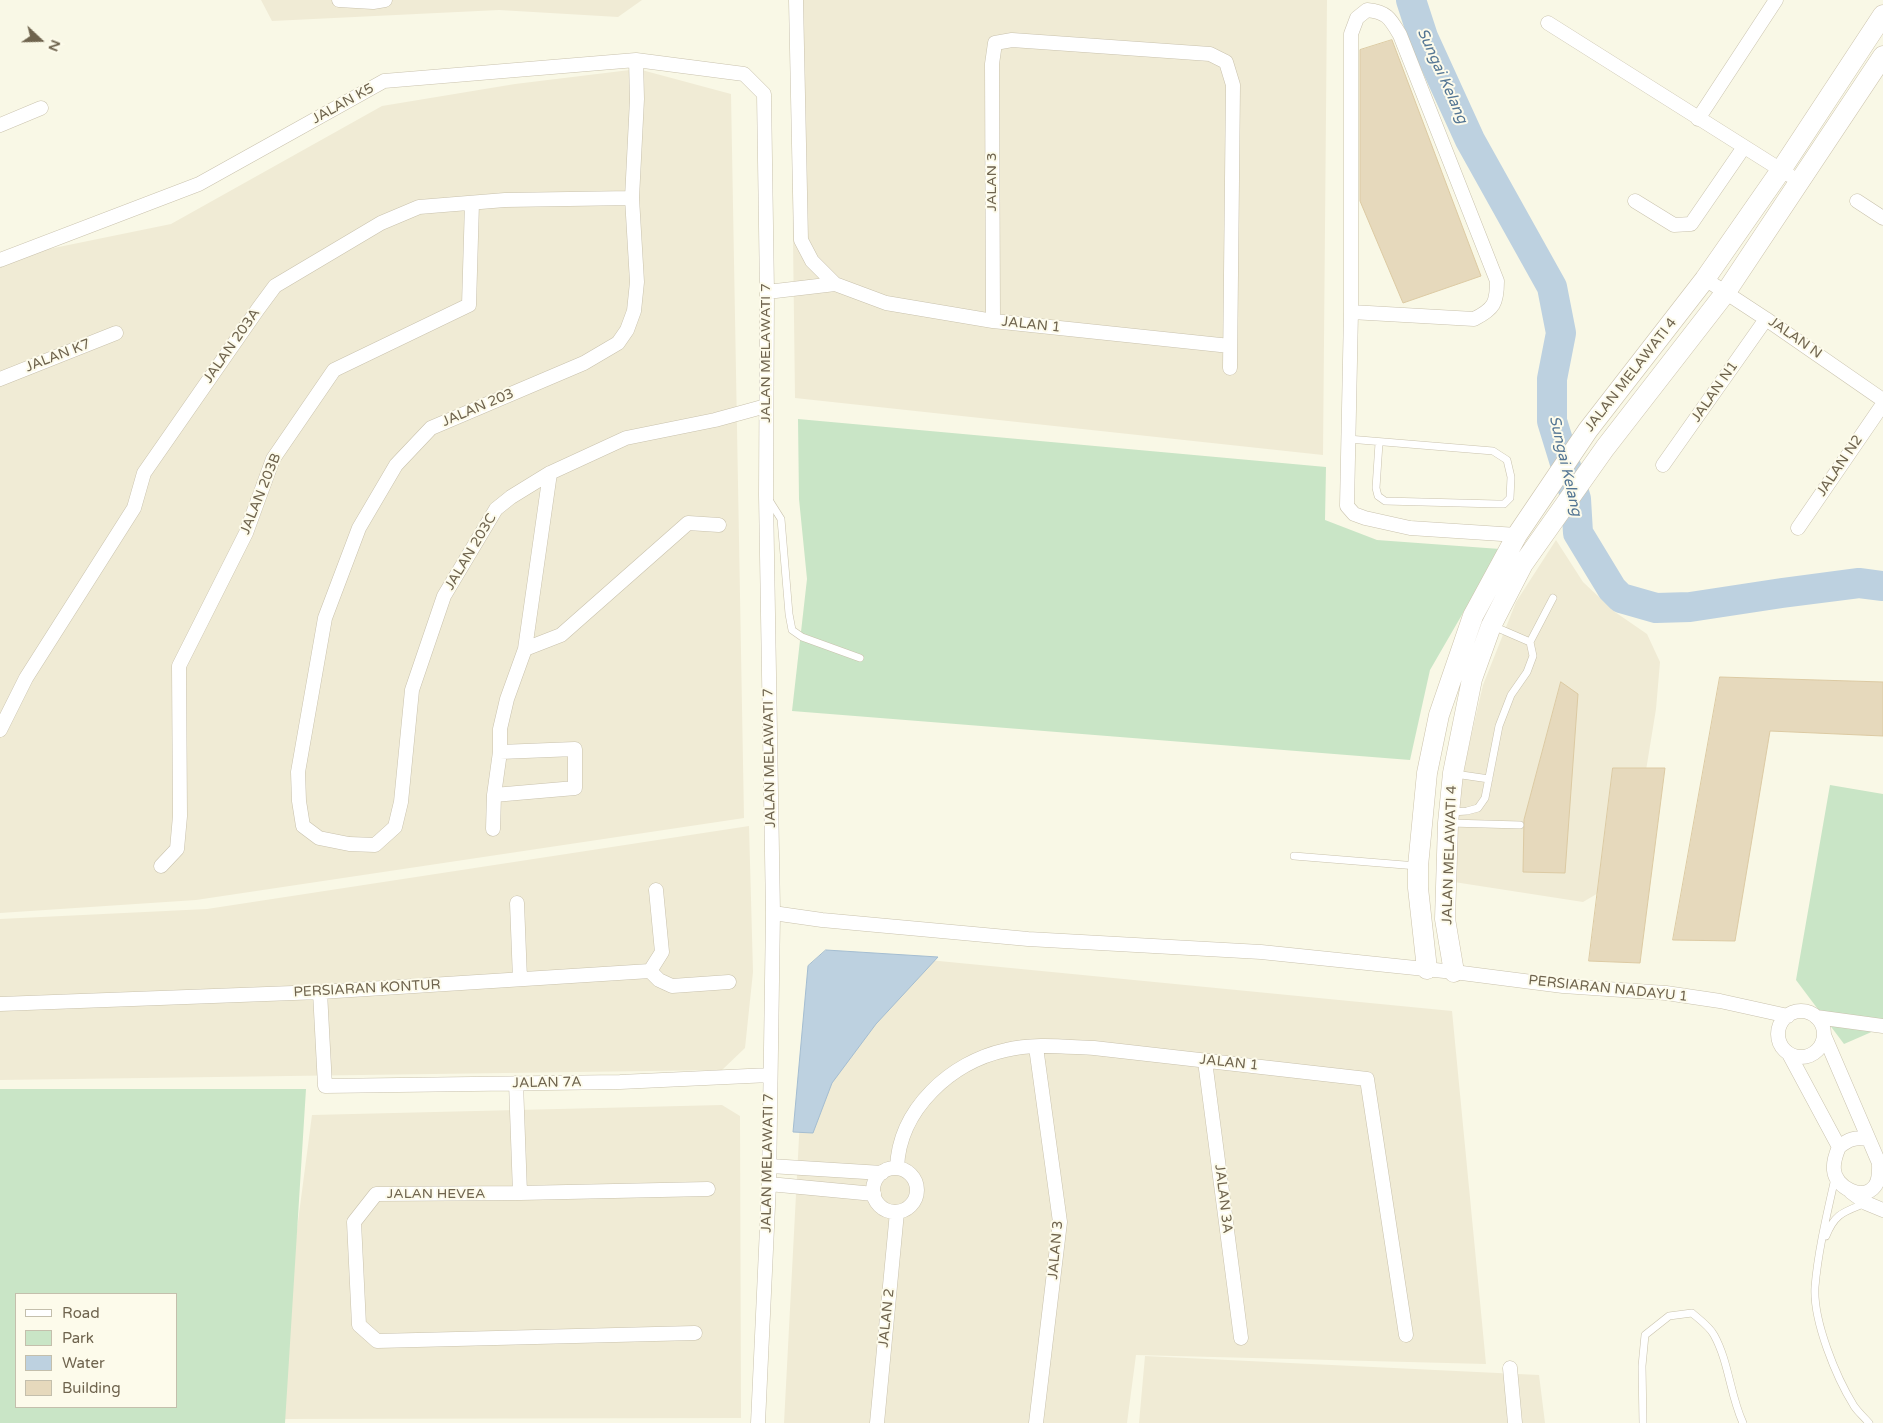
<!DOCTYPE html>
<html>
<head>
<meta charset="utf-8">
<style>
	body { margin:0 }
	#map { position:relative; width:1883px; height:1423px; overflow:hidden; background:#f9f8e6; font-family:"Varela Round",sans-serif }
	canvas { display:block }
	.legend { position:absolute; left:15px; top:1293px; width:162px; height:115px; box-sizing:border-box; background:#fdfbeb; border:1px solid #c4bfac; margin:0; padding:6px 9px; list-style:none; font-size:15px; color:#6f644e }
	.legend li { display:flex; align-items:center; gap:10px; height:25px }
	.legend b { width:25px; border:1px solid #c4bfac }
	.north { position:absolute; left:15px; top:15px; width:50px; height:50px; -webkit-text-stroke:4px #fdfbeb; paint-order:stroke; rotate:111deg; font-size:14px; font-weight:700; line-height:20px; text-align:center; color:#6f644e }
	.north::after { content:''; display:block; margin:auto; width:18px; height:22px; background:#6f644e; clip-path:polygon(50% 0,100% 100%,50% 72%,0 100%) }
</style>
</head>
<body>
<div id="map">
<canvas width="1883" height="1423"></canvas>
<ul class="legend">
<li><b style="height:6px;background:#fff"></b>Road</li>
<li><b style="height:14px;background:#c9e5c6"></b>Park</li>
<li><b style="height:14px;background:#bdd1e0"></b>Water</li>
<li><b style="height:14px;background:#e6d9bc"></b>Building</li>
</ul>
<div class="north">N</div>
</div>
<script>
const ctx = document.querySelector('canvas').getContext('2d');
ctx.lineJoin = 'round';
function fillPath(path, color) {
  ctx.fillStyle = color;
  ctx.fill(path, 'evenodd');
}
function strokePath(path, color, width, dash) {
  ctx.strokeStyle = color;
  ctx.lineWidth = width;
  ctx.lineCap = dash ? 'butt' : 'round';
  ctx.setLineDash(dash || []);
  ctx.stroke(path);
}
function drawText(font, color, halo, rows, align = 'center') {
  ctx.font = font + ' "Varela Round",sans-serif';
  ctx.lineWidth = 4;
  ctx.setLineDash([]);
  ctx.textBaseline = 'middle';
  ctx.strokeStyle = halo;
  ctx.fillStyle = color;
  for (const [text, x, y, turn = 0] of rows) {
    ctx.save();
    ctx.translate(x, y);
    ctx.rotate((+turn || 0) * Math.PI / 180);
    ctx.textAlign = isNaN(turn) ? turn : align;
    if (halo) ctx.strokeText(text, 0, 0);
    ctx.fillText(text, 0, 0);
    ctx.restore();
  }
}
fillPath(new Path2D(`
	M 261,0 L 642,0 L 618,17 L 499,10 L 272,21 Z
	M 790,0 L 1327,0 L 1323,455 L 795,398 Z
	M 638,69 L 731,94 L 744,818 L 196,900 L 0,913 L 0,259 L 171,224 L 382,106 L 515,84 Z
	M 1556,540 L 1583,582 L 1615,612 L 1647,634 L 1660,662 L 1656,709 L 1629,875 L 1583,902 L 1454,882 L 1460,784 L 1483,685 L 1516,602 Z
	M 749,826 L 753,972 L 745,1048 L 722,1070 L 0,1080 L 0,919 L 207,909 Z
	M 826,950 L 1452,1011 L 1486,1364 L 1136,1355 L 1127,1423 L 784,1423 L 808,966 Z
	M 722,1105 L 740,1116 L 741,1418 L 272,1419 L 312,1115 Z
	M 1145,1356 L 1539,1375 L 1545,1423 L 1139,1423 Z`), '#f0ebd5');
fillPath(new Path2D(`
	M 798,419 L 1326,467 L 1325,520 L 1377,540 L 1500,549 L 1430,670 L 1410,760 L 792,711 L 807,579 L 799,499 Z
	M 1830,785 L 1883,794 L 1883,1027 L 1844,1044 L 1796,980 Z
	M 0,1089 L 306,1089 L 285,1423 L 0,1423 ZM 16,1294 L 176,1294 L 176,1407 L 16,1407 Z`), '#c9e5c6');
const water = new Path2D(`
	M 826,950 L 938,957 L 876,1024 L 832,1083 L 813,1133 L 793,1132 L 808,966 Z`);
fillPath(water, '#bdd1e0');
strokePath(water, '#a4bdd1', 1);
strokePath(new Path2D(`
	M 1411,0 L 1423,37 L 1470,140 L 1552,287 L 1561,333 L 1552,379 L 1552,421 L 1576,499 L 1578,533 L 1612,589 L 1621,598 L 1656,608 L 1690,607 L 1782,593 L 1859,583 L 1883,586`), '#bdd1e0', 30);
const building = new Path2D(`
	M 1392,40 L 1481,276 L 1403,303 L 1360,201 L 1360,50 Z
	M 1720,677 L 1883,682 L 1883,736 L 1770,731 L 1735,941 L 1673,940 Z
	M 1561,682 L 1578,694 L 1565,873 L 1523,872 L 1524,820 Z
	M 1613,768 L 1665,768 L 1640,963 L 1589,961 Z`);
fillPath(building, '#e6d9bc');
strokePath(building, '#dccaa3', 1);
const lane = new Path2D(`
	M 1348,439 L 1493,451 L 1507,460 L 1511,477 L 1510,498 L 1504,504 L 1497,504 L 1385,501 L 1378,496 L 1376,488 L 1379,443
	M 769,500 L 781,519 L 789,614 L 792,630 L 802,637 L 860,658
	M 1493,626 L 1530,642
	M 1455,774 L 1489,779
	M 1452,812 L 1467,811 L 1478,808 L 1485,798 L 1499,726 L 1511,695 L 1527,672 L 1533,656 L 1530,642 L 1553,598
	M 1450,823 L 1520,825
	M 1294,856 L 1417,866
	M 1835,1178 C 1827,1214 1818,1251 1815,1287 C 1813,1321 1836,1377 1854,1406 C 1858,1412 1864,1417 1869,1423
	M 1826,1236 C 1835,1213 1844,1212 1866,1203
	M 1643,1423 L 1642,1366 L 1645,1335 L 1669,1316 L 1692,1313 C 1699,1319 1710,1327 1714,1335 C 1729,1362 1730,1395 1743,1423`);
const street = new Path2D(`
	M 339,0 L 373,2 L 385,0
	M 796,0 L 801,240 L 812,261 L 835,284 L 886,303 L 993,321 L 1230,346
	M 1548,23 L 1789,175
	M 636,60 L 637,99 L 632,198 L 637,282 L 634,311 L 627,330 L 618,343 L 584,363 L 431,428 L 396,465 L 359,528 L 325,618 L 298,772 L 299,801 L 303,826 L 319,838 L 349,844 L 375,845 L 395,827 L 401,802 L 412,690 L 444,596 L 496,509 L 511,497 L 550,473 L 626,438 L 715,420 L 766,406
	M 1698,119 L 1776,0
	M 0,125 L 41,108
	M 1635,201 L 1674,225 L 1691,224 L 1744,147
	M 1857,201 L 1883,218
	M 0,260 L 199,184 L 384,81 L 636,60 L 744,74 L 764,94 L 767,292 L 766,495 L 773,913 L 769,1184 L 758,1423
	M 1705,279 L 1766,319 L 1883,400
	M 767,292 L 835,284
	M 1351,312 L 1474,319 C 1494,309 1497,303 1497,281 L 1400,35 C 1390,18 1387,12 1367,10 L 1357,18 L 1351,34 L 1351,312 L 1347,506 L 1354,514 L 1365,518 L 1410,528 L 1517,535
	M 993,321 L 992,64 L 995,43 L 1012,40 L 1210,54 L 1226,62 L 1233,85 L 1230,368
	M 0,379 L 116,333
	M 1663,465 L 1766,319
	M 1798,528 L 1883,404
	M 525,649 L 561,635 L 688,523 L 719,525
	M 0,730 L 26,678 L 134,508 L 144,473 L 258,309 L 275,286 L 381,223 L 419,207 L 505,200 L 632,198
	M 494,795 L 575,788 L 575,749 L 500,752
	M 493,829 L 494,795 L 500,752 L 500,729 L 507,699 L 525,649 L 550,473
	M 161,866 L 177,849 L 180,816 L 179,666 L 246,533 L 273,459 L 334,370 L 469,305 L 472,203
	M 517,903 L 520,979
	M 773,913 L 822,920 L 1028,939 L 1261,952 L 1454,972 L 1563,986 L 1666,993 L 1720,1001 L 1788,1016
	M 650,971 L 659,980 L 672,986 L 729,982
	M 650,971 L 662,952 L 656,890
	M 320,992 L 325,1086 L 620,1082 L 770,1075
	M 0,1004 L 320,992 L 650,971
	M1778 1034a23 23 0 1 1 46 0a23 23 0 1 1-46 0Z
	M 1816,1017 L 1883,1026
	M 1824,1035 L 1882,1170
	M 1036,1047 L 1060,1222 L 1036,1423
	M 1789,1054 L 1839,1147 C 1836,1154 1833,1162 1834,1170 C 1835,1187 1863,1202 1875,1186 C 1880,1179 1879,1171 1879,1163
	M 1205,1061 L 1241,1338
	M 516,1083 L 520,1193
	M 1839,1147 C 1849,1139 1855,1137 1868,1139
	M 770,1166 L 882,1173
	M 897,1168 C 899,1109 951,1062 1006,1050 C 1034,1043 1066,1047 1094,1048 L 1367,1079 L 1406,1335
	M873 1190a22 22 0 1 1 44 0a22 22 0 1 1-44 0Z
	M 769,1184 L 874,1194
	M 1851,1192 L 1866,1203 L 1883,1210
	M 695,1333 L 377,1341 L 359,1325 L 354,1222 L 376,1194 L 520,1193 L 708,1189
	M 1510,1368 L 1515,1423
	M 877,1423 L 897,1212`);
const secondary = new Path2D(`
	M 1427,969 L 1418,888 L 1418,866 L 1427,773 L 1439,715 L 1473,616 L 1517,535 L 1588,430 L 1705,279 L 1781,170 L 1883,15
	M 1454,972 L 1445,919 L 1448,823 L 1453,773 L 1472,679 L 1491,626 L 1523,564 L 1605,448 L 1726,292 L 1883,56`);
strokePath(lane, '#c9c2ad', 8);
strokePath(street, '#c9c2ad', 15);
strokePath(secondary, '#ccc3ac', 21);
strokePath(lane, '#fff', 7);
strokePath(street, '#fff', 14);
strokePath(secondary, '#fff', 20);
drawText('14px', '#6f644e', '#fdfbeb', [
	["JALAN K5",343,104,-29],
	["JALAN 3",992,182,-90],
	["JALAN 1",1031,325,6],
	["JALAN N",1795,338,35],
	["JALAN 203A",232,346,-55],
	["JALAN MELAWATI 7",766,353,-90],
	["JALAN K7",58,356,-21],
	["JALAN MELAWATI 4",1631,375,-52],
	["JALAN N1",1715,392,-55],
	["JALAN 203",478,408,-23],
	["JALAN N2",1840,466,-56],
	["JALAN 203B",261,494,-68],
	["JALAN 203C",471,552,-59],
	["JALAN MELAWATI 7",770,758,-91],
	["JALAN MELAWATI 4",1450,855,-88],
	["PERSIARAN KONTUR",367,989,-3],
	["PERSIARAN NADAYU 1",1608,989,6],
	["JALAN 1",1229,1063,6],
	["JALAN 7A",547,1083,-1],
	["JALAN MELAWATI 7",768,1163,-89],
	["JALAN HEVEA",436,1194],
	["JALAN 3A",1223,1199,83],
	["JALAN 3",1056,1250,-85],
	["JALAN 2",887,1318,-84]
]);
drawText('italic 15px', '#547694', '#fdfbeb', [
	["Sungai Kelang",1442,76,66],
	["Sungai Kelang",1565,466,77]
]);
</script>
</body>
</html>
